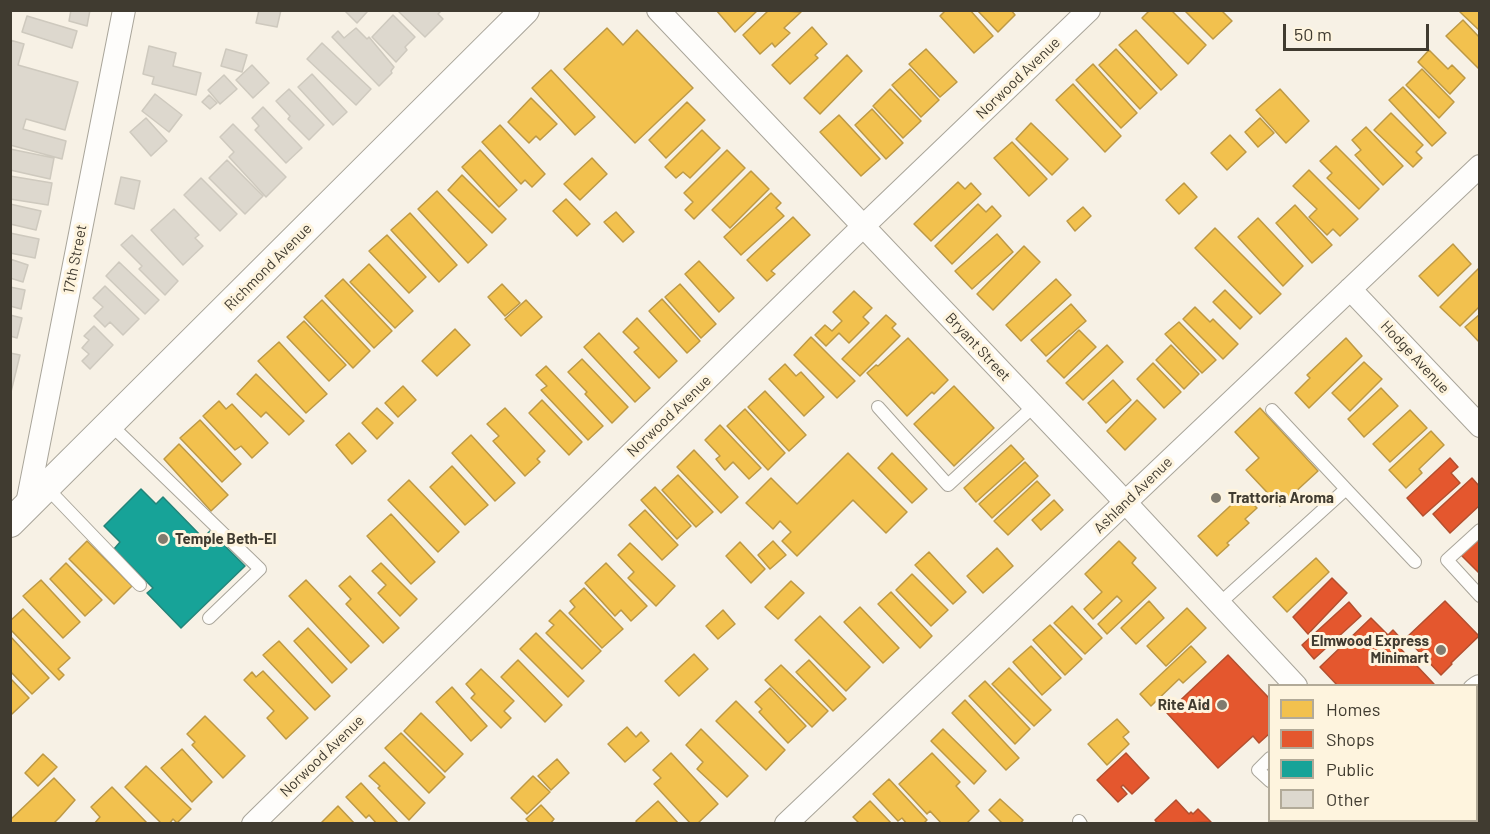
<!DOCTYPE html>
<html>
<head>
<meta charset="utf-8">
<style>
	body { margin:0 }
	#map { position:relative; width:1490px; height:834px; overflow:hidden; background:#f7f1e5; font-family:Barlow,sans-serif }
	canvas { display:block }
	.frame { position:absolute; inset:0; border:12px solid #403b30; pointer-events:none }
	.legend { position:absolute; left:1268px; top:684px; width:210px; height:138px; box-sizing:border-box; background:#fef4de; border:2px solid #b2aa98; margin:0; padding:8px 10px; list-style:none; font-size:18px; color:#403b30 }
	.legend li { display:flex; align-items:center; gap:12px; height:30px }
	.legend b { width:30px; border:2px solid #b2aa98 }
	.scale { position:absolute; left:1283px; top:24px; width:146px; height:27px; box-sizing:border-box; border:3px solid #403b30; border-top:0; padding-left:8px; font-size:18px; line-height:21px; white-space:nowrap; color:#403b30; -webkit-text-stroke:4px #fef4de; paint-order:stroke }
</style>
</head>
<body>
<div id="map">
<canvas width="1490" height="834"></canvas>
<div class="frame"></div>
<ul class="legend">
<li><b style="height:16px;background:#f2c14e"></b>Homes</li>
<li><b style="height:16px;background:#e4572e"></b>Shops</li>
<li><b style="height:16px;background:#17a398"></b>Public</li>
<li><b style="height:16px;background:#ddd8ce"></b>Other</li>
</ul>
<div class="scale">50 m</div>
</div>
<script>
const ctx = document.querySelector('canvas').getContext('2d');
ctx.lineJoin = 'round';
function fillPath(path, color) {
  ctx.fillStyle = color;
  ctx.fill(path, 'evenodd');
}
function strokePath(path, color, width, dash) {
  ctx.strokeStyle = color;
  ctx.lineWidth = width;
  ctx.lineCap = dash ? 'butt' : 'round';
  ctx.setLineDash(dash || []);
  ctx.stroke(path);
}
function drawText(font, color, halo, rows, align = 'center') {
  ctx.font = font + ' Barlow,sans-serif';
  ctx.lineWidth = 6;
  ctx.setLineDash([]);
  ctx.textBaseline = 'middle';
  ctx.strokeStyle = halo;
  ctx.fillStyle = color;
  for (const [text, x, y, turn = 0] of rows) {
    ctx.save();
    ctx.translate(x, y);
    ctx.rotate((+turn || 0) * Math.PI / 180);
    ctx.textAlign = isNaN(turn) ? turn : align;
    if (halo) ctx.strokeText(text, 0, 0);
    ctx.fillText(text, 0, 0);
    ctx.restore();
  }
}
const homes = new Path2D(`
	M 716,10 L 758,10 L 735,32 Z
	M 769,10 L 801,12 L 784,28 L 790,33 L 775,47 L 772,43 L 760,54 L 743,35 Z
	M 946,10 L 970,10 L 993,36 L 974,53 L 940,16 Z
	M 977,10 L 1011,10 L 1015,15 L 998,32 Z
	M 1150,10 L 1171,10 L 1206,45 L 1188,64 L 1142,18 Z
	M 1184,10 L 1221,10 L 1232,21 L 1213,39 Z
	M 1462,10 L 1480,10 L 1480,31 L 1460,12 Z
	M 1463,20 L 1480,38 L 1480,70 L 1446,36 Z
	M 812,27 L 827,44 L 815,55 L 818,58 L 790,84 L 772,65 Z
	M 607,28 L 623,45 L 637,30 L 693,88 L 635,143 L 564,69 Z
	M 1136,30 L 1177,75 L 1161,90 L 1119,45 Z
	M 926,49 L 957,82 L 940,97 L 909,64 Z
	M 1116,49 L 1157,93 L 1140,109 L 1099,65 Z
	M 1429,50 L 1448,69 L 1452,65 L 1465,78 L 1450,94 L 1418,62 Z
	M 847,55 L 862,71 L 820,114 L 804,98 Z
	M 1093,64 L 1137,113 L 1121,128 L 1076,80 Z
	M 910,69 L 939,100 L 921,117 L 892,85 Z
	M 1422,69 L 1454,102 L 1439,118 L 1406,85 Z
	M 551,70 L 595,117 L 575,135 L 532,88 Z
	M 1073,84 L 1121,136 L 1105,152 L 1056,100 Z
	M 1403,87 L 1446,133 L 1432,146 L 1389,100 Z
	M 890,89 L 921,121 L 903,138 L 873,106 Z
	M 1280,89 L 1309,121 L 1286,143 L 1256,110 Z
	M 531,98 L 557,124 L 540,140 L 536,136 L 529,143 L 508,122 Z
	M 687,102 L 705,120 L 666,158 L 649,140 Z
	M 872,109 L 903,143 L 886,159 L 855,125 Z
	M 1391,113 L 1423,145 L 1416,152 L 1422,158 L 1413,167 L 1374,130 Z
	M 839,115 L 880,159 L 861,176 L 820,132 Z
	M 1260,118 L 1274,133 L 1258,147 L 1245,132 Z
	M 1031,123 L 1068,159 L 1052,175 L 1016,139 Z
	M 500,125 L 545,174 L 532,187 L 525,180 L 521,184 L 482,142 Z
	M 1366,127 L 1403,166 L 1383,185 L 1355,155 L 1361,150 L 1352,140 Z
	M 702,130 L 720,148 L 690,178 L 683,172 L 676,178 L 665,167 Z
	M 1230,135 L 1246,152 L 1227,170 L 1211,153 Z
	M 1012,142 L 1047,179 L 1029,196 L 994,158 Z
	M 1336,146 L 1379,189 L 1359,209 L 1327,178 L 1332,173 L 1320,161 Z
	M 480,150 L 517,190 L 499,207 L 462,167 Z
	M 727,150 L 745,168 L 694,219 L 685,210 L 693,202 L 684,193 Z
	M 592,158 L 607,174 L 580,200 L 564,184 Z
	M 1309,170 L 1358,219 L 1340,236 L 1333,229 L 1327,235 L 1309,217 L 1317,209 L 1293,186 Z
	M 751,171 L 769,189 L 730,228 L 712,210 Z
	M 462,175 L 506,219 L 492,233 L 448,190 Z
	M 958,182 L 965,189 L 971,183 L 981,194 L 931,241 L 914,224 Z
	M 1184,183 L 1197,197 L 1179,214 L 1166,200 Z
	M 437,191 L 487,245 L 468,263 L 418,209 Z
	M 771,193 L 781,203 L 776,208 L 784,216 L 741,255 L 724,237 Z
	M 566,199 L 590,224 L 577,236 L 553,211 Z
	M 978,204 L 986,212 L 992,206 L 1001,216 L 952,264 L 935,246 Z
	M 1295,205 L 1332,245 L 1312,263 L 1276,223 Z
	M 1083,207 L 1091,216 L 1075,231 L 1067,221 Z
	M 616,212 L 634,232 L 623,242 L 604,222 Z
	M 410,213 L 457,265 L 439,282 L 391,230 Z
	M 793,217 L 810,235 L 771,271 L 775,274 L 767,281 L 747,260 Z
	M 1258,218 L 1303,266 L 1283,286 L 1238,237 Z
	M 1215,228 L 1281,294 L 1260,314 L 1195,248 Z
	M 997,234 L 1013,252 L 972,289 L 955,271 Z
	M 387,235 L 426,277 L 409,293 L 369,251 Z
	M 1453,244 L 1471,264 L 1438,296 L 1419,276 Z
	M 1024,246 L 1040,262 L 993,310 L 977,294 Z
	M 699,261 L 734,298 L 719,312 L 685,274 Z
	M 369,264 L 413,311 L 395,328 L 350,282 Z
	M 1480,267 L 1480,306 L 1460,326 L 1440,307 Z
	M 343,279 L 392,331 L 374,348 L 325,296 Z
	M 1056,279 L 1071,295 L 1021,341 L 1006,325 Z
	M 502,284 L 520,303 L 505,316 L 488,297 Z
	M 680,284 L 716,324 L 701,338 L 665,297 Z
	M 1225,290 L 1252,317 L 1240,329 L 1213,302 Z
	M 854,291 L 872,308 L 863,317 L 869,323 L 849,343 L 839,333 L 826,346 L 815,335 L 825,325 L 832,331 L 842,321 L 833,312 Z
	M 662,299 L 700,341 L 687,353 L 649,311 Z
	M 322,300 L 370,351 L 353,368 L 304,317 Z
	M 526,300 L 542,317 L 521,336 L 505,319 Z
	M 1071,304 L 1086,321 L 1046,356 L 1031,340 Z
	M 1195,307 L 1210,322 L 1213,319 L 1238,344 L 1223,359 L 1183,319 Z
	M 1480,314 L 1480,343 L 1465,327 Z
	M 886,315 L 896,324 L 892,328 L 900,336 L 860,376 L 842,359 Z
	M 637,318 L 677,361 L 659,378 L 634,352 L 639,348 L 623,332 Z
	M 304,321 L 346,365 L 329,381 L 287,337 Z
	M 1179,322 L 1216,360 L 1202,373 L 1165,334 Z
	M 455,329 L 470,345 L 437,376 L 422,361 Z
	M 1079,330 L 1096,347 L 1064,378 L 1047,361 Z
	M 599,333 L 650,388 L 635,402 L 584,347 Z
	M 811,337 L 855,381 L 837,398 L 794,355 Z
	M 908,338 L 948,380 L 934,394 L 932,392 L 907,416 L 867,373 L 876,365 L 878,366 Z
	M 1346,338 L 1362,356 L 1309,408 L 1295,393 L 1310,378 L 1307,375 Z
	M 279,342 L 327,394 L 306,413 L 258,361 Z
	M 1107,345 L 1123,362 L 1083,400 L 1066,383 Z
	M 1171,345 L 1199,374 L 1184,389 L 1156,360 Z
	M 582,359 L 628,407 L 612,423 L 585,394 L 587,392 L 568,372 Z
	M 1364,362 L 1382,379 L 1350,411 L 1332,393 Z
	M 1153,363 L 1181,392 L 1164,408 L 1137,379 Z
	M 785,364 L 796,376 L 801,372 L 824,397 L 804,416 L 769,379 Z
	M 546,366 L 603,426 L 588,440 L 541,390 L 547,386 L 536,375 Z
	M 256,374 L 304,421 L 289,435 L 266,412 L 261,417 L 237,394 Z
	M 1113,380 L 1131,400 L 1106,423 L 1088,403 Z
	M 403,386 L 416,400 L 398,417 L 385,403 Z
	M 954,386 L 994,428 L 954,466 L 914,424 Z
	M 1381,388 L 1398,406 L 1364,437 L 1348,419 Z
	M 765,391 L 806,435 L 789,451 L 748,407 Z
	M 542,400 L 582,442 L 569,455 L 529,413 Z
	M 1137,400 L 1156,419 L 1125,450 L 1107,431 Z
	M 219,401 L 226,409 L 232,404 L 268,443 L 252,458 L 241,446 L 235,450 L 203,416 Z
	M 377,408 L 393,423 L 377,439 L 362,423 Z
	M 505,408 L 545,451 L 537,459 L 540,462 L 525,476 L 493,441 L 499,436 L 487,424 Z
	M 1260,408 L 1318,471 L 1280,506 L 1246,470 L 1259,458 L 1235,432 Z
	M 745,409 L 785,453 L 768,470 L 727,426 Z
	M 1410,410 L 1427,428 L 1390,462 L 1373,444 Z
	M 200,420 L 241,464 L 222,482 L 180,438 Z
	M 720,425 L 761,468 L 749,479 L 733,462 L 725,470 L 716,459 L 720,456 L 705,440 Z
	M 1431,431 L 1444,445 L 1419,469 L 1422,473 L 1406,488 L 1389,470 Z
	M 349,433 L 366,451 L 352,464 L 336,445 Z
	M 471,435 L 515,483 L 495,501 L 452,453 Z
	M 179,444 L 228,495 L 211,511 L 164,459 Z
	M 1011,445 L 1024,459 L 976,502 L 964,488 Z
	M 694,450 L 738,497 L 721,513 L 677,467 Z
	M 848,453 L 907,512 L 886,533 L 853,500 L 797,556 L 782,541 L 791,532 L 780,521 L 773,529 L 746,503 L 771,478 L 797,504 Z
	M 892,453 L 927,489 L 912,503 L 878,468 Z
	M 1025,462 L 1038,476 L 992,518 L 979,504 Z
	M 452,466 L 488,505 L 465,525 L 430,487 Z
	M 678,475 L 713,512 L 696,527 L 662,490 Z
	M 409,480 L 459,532 L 438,552 L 388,500 Z
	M 1037,481 L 1050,495 L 1008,535 L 994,521 Z
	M 655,487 L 691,526 L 677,539 L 641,500 Z
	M 1243,494 L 1257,508 L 1245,519 L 1249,523 L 1227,543 L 1229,545 L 1217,556 L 1198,536 Z
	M 1054,500 L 1063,510 L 1041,530 L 1032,520 Z
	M 645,510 L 678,545 L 662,560 L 629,525 Z
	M 391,514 L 435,562 L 411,584 L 367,536 Z
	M 87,541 L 132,586 L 114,604 L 69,559 Z
	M 773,541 L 786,555 L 770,569 L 758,555 Z
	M 1119,541 L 1136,558 L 1132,563 L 1156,588 L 1107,634 L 1098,624 L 1122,601 L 1117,596 L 1093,619 L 1084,609 L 1102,592 L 1085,574 Z
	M 740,542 L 765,569 L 751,583 L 726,556 Z
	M 630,543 L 675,586 L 656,606 L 628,578 L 634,572 L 618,555 Z
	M 997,548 L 1013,566 L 983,593 L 967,576 Z
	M 929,552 L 966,592 L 953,604 L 915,565 Z
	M 1316,558 L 1329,572 L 1287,612 L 1273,597 Z
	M 66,563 L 102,600 L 85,616 L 50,579 Z
	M 381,563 L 417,599 L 400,616 L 378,593 L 386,585 L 372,571 Z
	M 606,563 L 647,606 L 631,621 L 621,610 L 615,616 L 585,583 Z
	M 912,574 L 948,610 L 931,626 L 896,590 Z
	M 350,576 L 399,628 L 383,643 L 346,604 L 351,599 L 339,586 Z
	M 41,580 L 80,622 L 63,638 L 23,596 Z
	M 306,580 L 369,646 L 351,663 L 289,596 Z
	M 791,581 L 804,593 L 778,619 L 765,607 Z
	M 584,588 L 623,629 L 602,648 L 569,613 L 575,607 L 570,601 Z
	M 891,592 L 932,636 L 920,648 L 878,604 Z
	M 1149,601 L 1164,618 L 1136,644 L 1121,628 Z
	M 1072,606 L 1102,638 L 1085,654 L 1054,623 Z
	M 860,607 L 899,648 L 883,663 L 844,622 Z
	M 1187,608 L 1206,628 L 1166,666 L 1147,646 Z
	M 23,609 L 70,658 L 58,669 L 64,675 L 59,680 L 10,629 L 10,621 Z
	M 560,610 L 601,651 L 582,669 L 546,633 L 554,625 L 549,621 Z
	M 723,610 L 735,624 L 718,639 L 706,626 Z
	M 820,616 L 870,667 L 846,691 L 795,640 Z
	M 1050,625 L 1082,659 L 1065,675 L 1033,640 Z
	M 308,628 L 347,669 L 332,683 L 294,641 Z
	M 536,633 L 584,681 L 568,697 L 520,649 Z
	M 10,636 L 49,678 L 32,694 L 10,671 Z
	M 279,641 L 330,696 L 315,710 L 263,655 Z
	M 1031,646 L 1061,678 L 1042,695 L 1013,662 Z
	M 1191,646 L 1206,662 L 1183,683 L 1179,679 L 1151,706 L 1140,694 Z
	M 694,654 L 708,669 L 679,696 L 665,681 Z
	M 518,660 L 562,705 L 545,722 L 501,677 Z
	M 809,660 L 846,699 L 833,711 L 796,672 Z
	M 781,665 L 828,711 L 812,727 L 765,680 Z
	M 1009,668 L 1051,710 L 1034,726 L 992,684 Z
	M 481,669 L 514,701 L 504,711 L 511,718 L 501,728 L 471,698 L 475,694 L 466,684 Z
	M 263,671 L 308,718 L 286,739 L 267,718 L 274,711 L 244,680 L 252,672 L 256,677 Z
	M 10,678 L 29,698 L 12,714 L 10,712 Z
	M 985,681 L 1030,729 L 1015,744 L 969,696 Z
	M 452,687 L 487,726 L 471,741 L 436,702 Z
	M 770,688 L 806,726 L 788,743 L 759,712 L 762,709 L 755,702 Z
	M 965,700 L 1019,758 L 1006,770 L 952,713 Z
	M 736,701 L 785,750 L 766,770 L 716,721 Z
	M 421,713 L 463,754 L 445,772 L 404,731 Z
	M 205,716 L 245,756 L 223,778 L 192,745 L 195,742 L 187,734 Z
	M 1117,719 L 1129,732 L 1123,737 L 1129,744 L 1107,765 L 1088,744 Z
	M 627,727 L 636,737 L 641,732 L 649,741 L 625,762 L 608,744 Z
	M 701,729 L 748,776 L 727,797 L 697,769 L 703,762 L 686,745 Z
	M 943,729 L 986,771 L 974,784 L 931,741 Z
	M 401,733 L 445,777 L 429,793 L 385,748 Z
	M 182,749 L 212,782 L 192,802 L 161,768 Z
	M 671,753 L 718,804 L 697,824 L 691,824 L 654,784 L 661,778 L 653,770 Z
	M 932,753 L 960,782 L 956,786 L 979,811 L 966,824 L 942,824 L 930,811 L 927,814 L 899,784 Z
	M 43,754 L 57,767 L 38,786 L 25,773 Z
	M 557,759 L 569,773 L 551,790 L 538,776 Z
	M 384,762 L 425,803 L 409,820 L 378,788 L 380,786 L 369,776 Z
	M 146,766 L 191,809 L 177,823 L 173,819 L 169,824 L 162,824 L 125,787 Z
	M 533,776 L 550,792 L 527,814 L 511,798 Z
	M 54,778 L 75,800 L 60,817 L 53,824 L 10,824 L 10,820 Z
	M 889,779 L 927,820 L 923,824 L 907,824 L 902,818 L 898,821 L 873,794 Z
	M 361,783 L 399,824 L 377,824 L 369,815 L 366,818 L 346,797 Z
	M 112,787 L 148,824 L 94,824 L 100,817 L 91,807 Z
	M 1000,799 L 1023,820 L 1020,824 L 1003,824 L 989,810 Z
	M 658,801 L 679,824 L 638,824 L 636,821 Z
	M 870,801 L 892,824 L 860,824 L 853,817 Z
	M 541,805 L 554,819 L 550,824 L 531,824 L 526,819 Z
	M 338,806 L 355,824 L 320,824 Z`);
fillPath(homes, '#f2c14e');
strokePath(homes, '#bd9945', 1.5);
const shops = new Path2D(`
	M 1450,458 L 1458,467 L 1451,473 L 1460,483 L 1423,516 L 1407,498 Z
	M 1472,478 L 1480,487 L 1480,505 L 1450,533 L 1433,514 Z
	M 1476,539 L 1480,542 L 1480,574 L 1460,554 Z
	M 1332,578 L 1347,593 L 1308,634 L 1293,617 Z
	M 1445,601 L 1479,636 L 1451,663 L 1452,664 L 1441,675 L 1406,638 Z
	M 1349,602 L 1361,616 L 1314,659 L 1302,645 Z
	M 1371,618 L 1388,635 L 1393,630 L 1404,642 L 1399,647 L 1434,684 L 1433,686 L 1338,686 L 1320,667 Z
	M 1228,655 L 1268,697 L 1270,696 L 1270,733 L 1259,743 L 1253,736 L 1218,768 L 1167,713 Z
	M 1480,739 L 1480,824 L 1469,824 L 1466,820 L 1476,820 L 1476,742 Z
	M 1126,753 L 1149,778 L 1132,794 L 1123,785 L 1121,787 L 1127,794 L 1118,802 L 1097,780 Z
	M 1176,800 L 1189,814 L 1191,812 L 1193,814 L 1198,809 L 1211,822 L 1158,824 L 1155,820 Z`);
fillPath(shops, '#e4572e');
strokePath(shops, '#b34f2f', 1.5);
const public = new Path2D(`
	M 141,489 L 156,504 L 163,497 L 203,538 L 210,531 L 245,566 L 181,628 L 147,593 L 153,588 L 114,549 L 120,542 L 104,526 Z`);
fillPath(public, '#17a398');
strokePath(public, '#238479', 1.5);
const building = new Path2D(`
	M 71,10 L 90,10 L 87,26 L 69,21 Z
	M 259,10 L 281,10 L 277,27 L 256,23 Z
	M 344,10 L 365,10 L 367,12 L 357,23 Z
	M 397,10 L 442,10 L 438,14 L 443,19 L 425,37 Z
	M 393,15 L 415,37 L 405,47 L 407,50 L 396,62 L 372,37 Z
	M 27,16 L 77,31 L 72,48 L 22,32 Z
	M 356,28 L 367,39 L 369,37 L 394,67 L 391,71 L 392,73 L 379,86 L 332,37 L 338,31 L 344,38 Z
	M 10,40 L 24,44 L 18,65 L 78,82 L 65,130 L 26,119 L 23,129 L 66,141 L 62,159 L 10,145 Z
	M 322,43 L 371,89 L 356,105 L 307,59 Z
	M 149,46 L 176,53 L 173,66 L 201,73 L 196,95 L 152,84 L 154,77 L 143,74 Z
	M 226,49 L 247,55 L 242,72 L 221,66 Z
	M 252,65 L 269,83 L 253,98 L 236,80 Z
	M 312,74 L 347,112 L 333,125 L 298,87 Z
	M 224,75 L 237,89 L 220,104 L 208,90 Z
	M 289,89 L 324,125 L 309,140 L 288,119 L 290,116 L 276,101 Z
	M 155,94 L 182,115 L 169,132 L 142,111 Z
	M 209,95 L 217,103 L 210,109 L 202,102 Z
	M 263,107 L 302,148 L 286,163 L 255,130 L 259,126 L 252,118 Z
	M 146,118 L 167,141 L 151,156 L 130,132 Z
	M 233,124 L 286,177 L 266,197 L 229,157 L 234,152 L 220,137 Z
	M 10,149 L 54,158 L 50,179 L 10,170 Z
	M 227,160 L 263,196 L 245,214 L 209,178 Z
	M 10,176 L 52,183 L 48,205 L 10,199 Z
	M 121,177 L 140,181 L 134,209 L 115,204 Z
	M 201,178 L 237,214 L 220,231 L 184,195 Z
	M 10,204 L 41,211 L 36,230 L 10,224 Z
	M 174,209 L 199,235 L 195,238 L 203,246 L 183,265 L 151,230 Z
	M 10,233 L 39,239 L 35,258 L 10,253 Z
	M 132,235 L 178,281 L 165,295 L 139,269 L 142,266 L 121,245 Z
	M 10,259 L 28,265 L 23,282 L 10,278 Z
	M 119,262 L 159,300 L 145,314 L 106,276 Z
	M 105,286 L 139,319 L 123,335 L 110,322 L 105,327 L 94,316 L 103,307 L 93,298 Z
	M 10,287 L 25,290 L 21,309 L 10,306 Z
	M 10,315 L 22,318 L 17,338 L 10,336 Z
	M 94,326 L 113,345 L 90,369 L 82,361 L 89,354 L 82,348 L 89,340 L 84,336 Z
	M 10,353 L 20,355 L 10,396 Z`);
fillPath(building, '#ddd8ce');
strokePath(building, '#cec9be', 1.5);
const service = new Path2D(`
	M 878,407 L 948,485 L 1034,406
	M 1272,410 L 1346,489
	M 110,424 L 260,569 L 209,618
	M 47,488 L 140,585
	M 1480,530 L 1447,560 L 1480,596
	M 1220,603 L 1346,489 L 1415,562
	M 1270,758 L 1258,770 L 1270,781
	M 1308,820 L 1311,824
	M 1079,821 L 1081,824`);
const minor = new Path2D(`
	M 658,10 L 1112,488 L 1296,686
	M 1350,289 L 1480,426
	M 22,508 L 26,509 L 124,10
	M 1421,820 L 1424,824
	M 253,824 L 851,238 L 1089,10
	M 786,824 L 1480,166`);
const tertiary = new Path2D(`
	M 10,523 L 525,10
	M 1476,692 L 1480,689
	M 1339,824 L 1343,820`);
strokePath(service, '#a9a59a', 14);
strokePath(minor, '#a9a59a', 24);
strokePath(tertiary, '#a9a59a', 30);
strokePath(service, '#fefdfb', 12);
strokePath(minor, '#fefdfb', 22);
strokePath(tertiary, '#fefdfb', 28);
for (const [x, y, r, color] of [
	[1216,498,6,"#807b6f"],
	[163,539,6,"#807b6f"],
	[1441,650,6,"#807b6f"],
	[1222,705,6,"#807b6f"]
]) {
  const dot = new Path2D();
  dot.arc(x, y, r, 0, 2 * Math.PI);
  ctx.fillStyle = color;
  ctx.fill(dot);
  strokePath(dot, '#fef4de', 2);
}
drawText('15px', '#403b30', '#fef4de', [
	["Norwood Avenue",1018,78,-44],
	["17th Street",75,259,-79],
	["Richmond Avenue",268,267,-45],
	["Bryant Street",978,347,47],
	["Hodge Avenue",1415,357,47],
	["Norwood Avenue",669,416,-44],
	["Ashland Avenue",1133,495,-44],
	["Norwood Avenue",322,756,-44]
]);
drawText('bold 15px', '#403b30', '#fef4de', [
	["Trattoria Aroma",1228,498],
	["Temple Beth-El",175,539],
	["Elmwood Express",1429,641,"right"],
	["Minimart",1429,658,"right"],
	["Rite Aid",1210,705,"right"]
], 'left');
</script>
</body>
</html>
